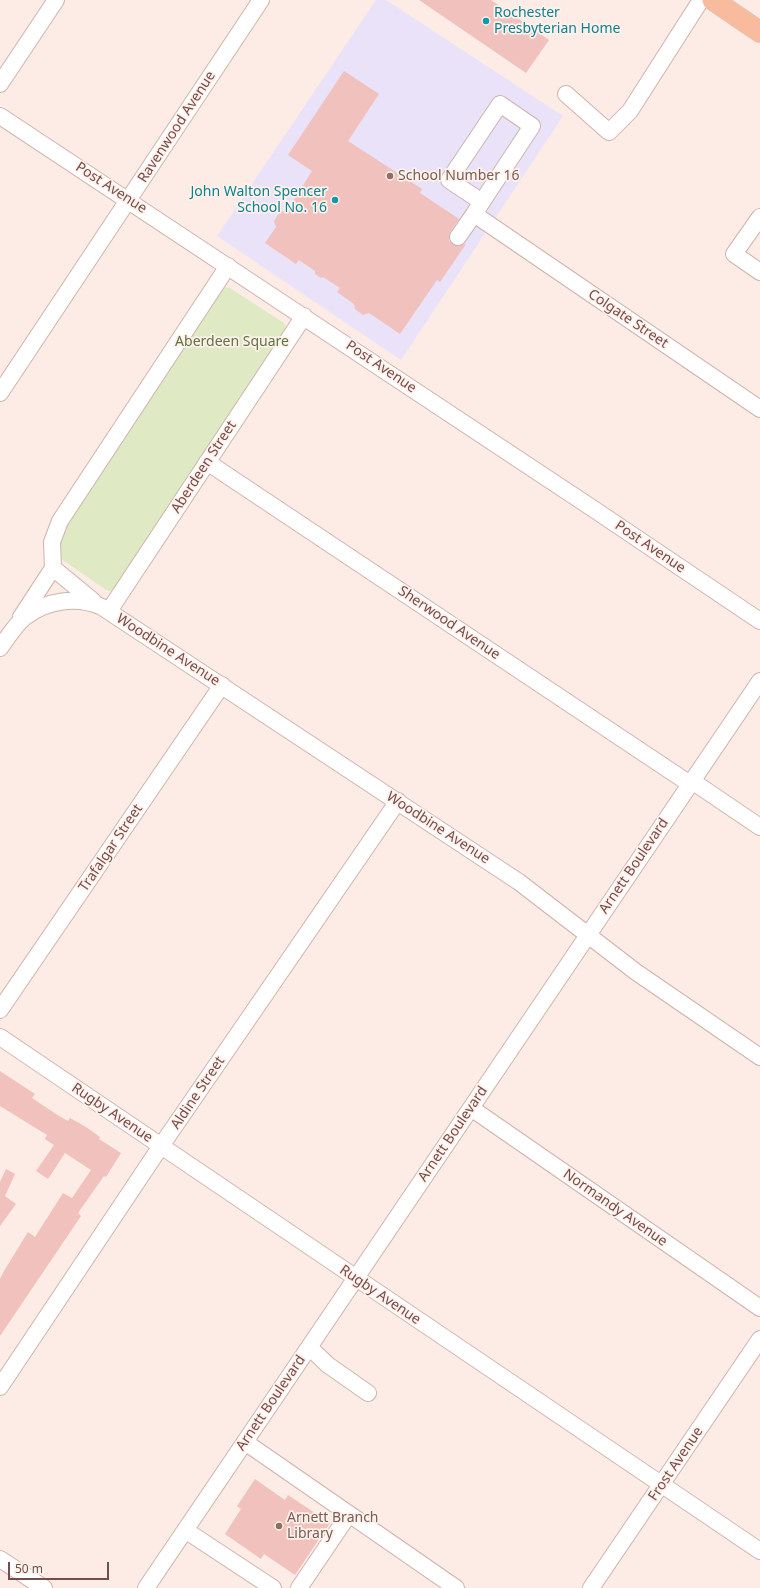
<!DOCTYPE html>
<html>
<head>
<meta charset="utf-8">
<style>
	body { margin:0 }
	#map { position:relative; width:760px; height:1588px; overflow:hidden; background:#fcece5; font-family:"Noto Sans",sans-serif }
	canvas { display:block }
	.scale { position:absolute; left:8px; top:1562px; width:101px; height:18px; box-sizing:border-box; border:2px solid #744c4a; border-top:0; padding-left:5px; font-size:12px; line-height:14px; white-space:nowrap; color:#744c4a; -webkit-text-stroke:3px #fff1eb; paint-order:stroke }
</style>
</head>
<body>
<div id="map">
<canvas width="760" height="1588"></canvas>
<div class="scale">50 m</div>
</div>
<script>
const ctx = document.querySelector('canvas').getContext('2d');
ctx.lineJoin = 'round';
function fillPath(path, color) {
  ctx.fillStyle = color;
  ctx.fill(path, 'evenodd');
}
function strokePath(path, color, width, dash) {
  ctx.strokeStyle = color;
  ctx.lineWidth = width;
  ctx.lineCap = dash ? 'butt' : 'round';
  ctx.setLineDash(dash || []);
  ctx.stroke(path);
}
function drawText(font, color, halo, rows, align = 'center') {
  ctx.font = font + ' "Noto Sans",sans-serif';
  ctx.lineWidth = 3.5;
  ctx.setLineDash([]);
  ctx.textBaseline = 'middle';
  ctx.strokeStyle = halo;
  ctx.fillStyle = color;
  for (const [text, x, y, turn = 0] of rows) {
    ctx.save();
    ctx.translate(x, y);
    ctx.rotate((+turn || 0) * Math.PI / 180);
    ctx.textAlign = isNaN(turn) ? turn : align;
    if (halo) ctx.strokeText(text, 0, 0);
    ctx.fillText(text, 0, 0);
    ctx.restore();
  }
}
fillPath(new Path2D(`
	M 376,0 L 386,0 L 563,116 L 401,360 L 217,236 Z`), '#e9e2f8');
fillPath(new Path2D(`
	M 222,287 L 230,288 L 284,323 L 287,329 L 113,592 L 106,590 L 60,558 L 59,550 L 61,533 Z`), '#dfe9c3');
fillPath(new Path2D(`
	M 419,0 L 491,0 L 549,40 L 526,73 Z
	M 344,71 L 379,94 L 348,141 L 422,189 L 420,193 L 459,219 L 450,232 L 449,241 L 457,246 L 466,244 L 440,282 L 437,280 L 400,334 L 369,313 L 363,315 L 355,309 L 354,304 L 337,292 L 340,288 L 323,277 L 321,278 L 315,274 L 315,271 L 299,260 L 296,264 L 265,243 L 276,227 L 274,221 L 280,212 L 287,211 L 312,171 L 288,155 Z
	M 0,1071 L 35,1094 L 32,1098 L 59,1116 L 68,1121 L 70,1118 L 86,1127 L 100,1137 L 99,1139 L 121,1153 L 106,1177 L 104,1176 L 78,1213 L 81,1216 L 0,1336 L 0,1279 L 4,1271 L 28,1232 L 35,1237 L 63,1193 L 72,1198 L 91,1170 L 65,1153 L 48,1179 L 36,1171 L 54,1145 L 45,1139 L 47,1135 L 0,1106 Z
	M 6,1169 L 15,1174 L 5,1196 L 16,1204 L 0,1226 L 0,1182 Z
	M 255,1479 L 285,1500 L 288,1495 L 330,1523 L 295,1575 L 264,1554 L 261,1559 L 225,1534 L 241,1509 L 237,1506 Z`), '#f1c1bd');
const minor = new Path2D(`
	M 0,84 L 56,0
	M 566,94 L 609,132 L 630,111 L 701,0
	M 0,116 L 592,508 L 760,621
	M 482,202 L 449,180 L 500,104 L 532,126 L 474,214 L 760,409
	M 760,217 L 734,254 L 760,272
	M 458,237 L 474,214
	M 0,393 L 261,0
	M 207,462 L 690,784
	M 53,568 L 93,601
	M 109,611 L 304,316
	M 21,617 L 53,568 L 52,542 L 60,521 L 228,266
	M 0,648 C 8,637 15,625 25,617 C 47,600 77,596 102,607 L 519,882 L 636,972 L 760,1057
	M 692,781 L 760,827
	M 0,1010 L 222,685
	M 0,1037 L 760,1551
	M 471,1108 L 760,1308
	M 309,1347 L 328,1365 L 368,1393
	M 0,1387 L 161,1146 L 398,801
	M 245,1442 L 456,1588
	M 185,1530 L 273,1588
	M 0,1559 L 44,1588
	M 146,1588 L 760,681
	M 299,1588 L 349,1514
	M 591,1588 L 760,1339`);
const major = new Path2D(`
	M 713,0 L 760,32`);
strokePath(minor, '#cfb3ae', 18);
strokePath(major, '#d5c9c9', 22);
strokePath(minor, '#fff', 16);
strokePath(major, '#f9bb9e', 21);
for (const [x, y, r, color] of [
	[486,21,4,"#0f9aa8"],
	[390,176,4,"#8d6e63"],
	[335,200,4,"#0f9aa8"],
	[279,1526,4,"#8d6e63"]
]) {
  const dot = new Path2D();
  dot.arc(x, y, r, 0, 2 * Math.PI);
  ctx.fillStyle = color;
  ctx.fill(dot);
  strokePath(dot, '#fff1eb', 1.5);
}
drawText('14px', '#0d838f', '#fff1eb', [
	["Rochester",494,13],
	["Presbyterian Home",494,29],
	["John Walton Spencer",327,192,"right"],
	["School No. 16",327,208,"right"]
], 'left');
drawText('14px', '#744c4a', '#fff1eb', [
	["Ravenwood Avenue",177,127,-57],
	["Post Avenue",111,188,33],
	["Colgate Street",628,319,34],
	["Post Avenue",381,367,34],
	["Aberdeen Street",204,467,-57],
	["Post Avenue",650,547,34],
	["Sherwood Avenue",449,623,34],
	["Woodbine Avenue",168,650,33],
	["Woodbine Avenue",438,828,33],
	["Trafalgar Street",111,848,-56],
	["Arnett Boulevard",634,866,-56],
	["Aldine Street",198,1093,-56],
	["Rugby Avenue",112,1113,34],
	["Arnett Boulevard",453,1134,-56],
	["Normandy Avenue",615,1208,35],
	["Rugby Avenue",380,1295,34],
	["Arnett Boulevard",271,1403,-56],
	["Frost Avenue",676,1464,-56]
]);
drawText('14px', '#785e54', '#fff1eb', [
	["School Number 16",398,176],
	["Arnett Branch",287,1518],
	["Library",287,1534]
], 'left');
drawText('14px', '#5f7440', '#fff1eb', [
	["Aberdeen Square",232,342]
]);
</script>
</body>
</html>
